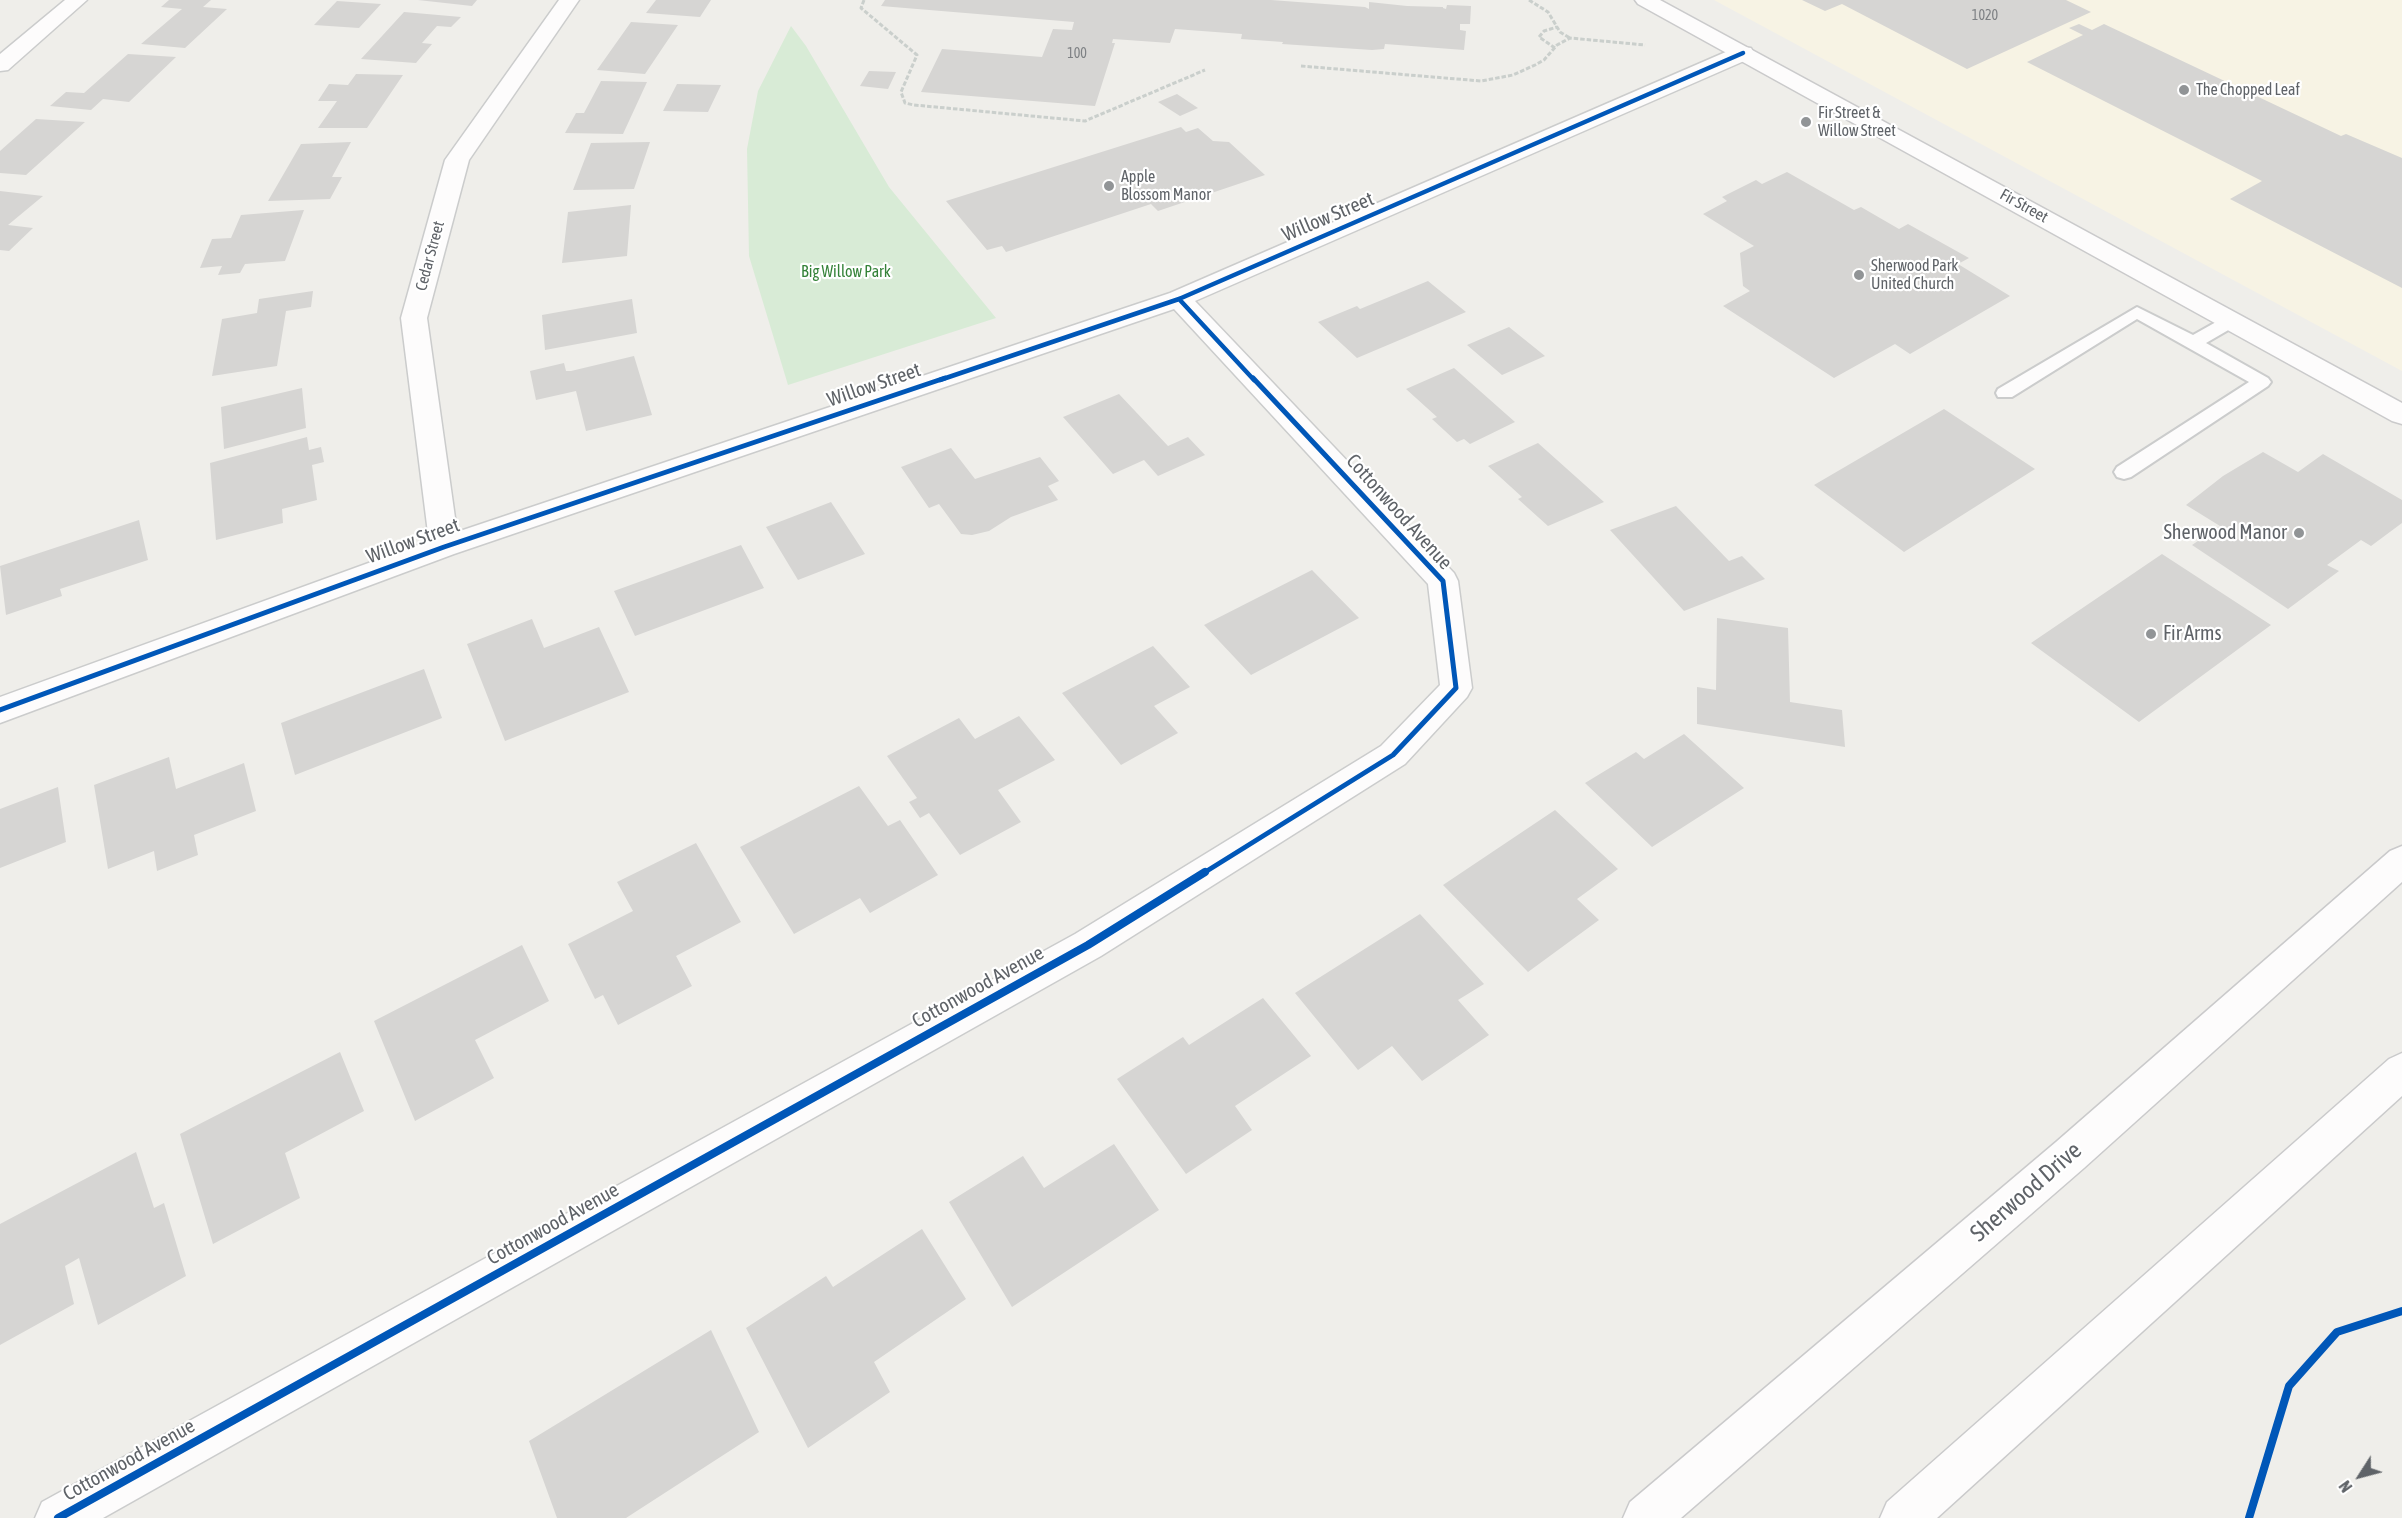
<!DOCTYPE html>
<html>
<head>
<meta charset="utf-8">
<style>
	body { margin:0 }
	#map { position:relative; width:2402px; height:1518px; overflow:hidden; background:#efeeea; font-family:"Asap Condensed",sans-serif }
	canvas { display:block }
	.north { position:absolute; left:2330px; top:1446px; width:60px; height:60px; -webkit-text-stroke:4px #fff; paint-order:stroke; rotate:234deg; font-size:16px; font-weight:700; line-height:24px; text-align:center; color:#5f6368 }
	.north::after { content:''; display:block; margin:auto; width:21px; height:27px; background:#5f6368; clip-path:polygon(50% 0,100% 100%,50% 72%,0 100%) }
</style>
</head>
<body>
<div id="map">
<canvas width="2402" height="1518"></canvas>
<div class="north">N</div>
</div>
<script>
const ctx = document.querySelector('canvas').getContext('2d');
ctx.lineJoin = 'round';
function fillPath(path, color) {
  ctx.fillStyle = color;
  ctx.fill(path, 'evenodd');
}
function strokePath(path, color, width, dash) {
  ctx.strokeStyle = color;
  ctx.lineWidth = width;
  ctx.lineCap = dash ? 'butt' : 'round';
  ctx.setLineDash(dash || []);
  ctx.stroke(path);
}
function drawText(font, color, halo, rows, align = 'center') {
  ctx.font = font + ' "Asap Condensed",sans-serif';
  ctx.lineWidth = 4.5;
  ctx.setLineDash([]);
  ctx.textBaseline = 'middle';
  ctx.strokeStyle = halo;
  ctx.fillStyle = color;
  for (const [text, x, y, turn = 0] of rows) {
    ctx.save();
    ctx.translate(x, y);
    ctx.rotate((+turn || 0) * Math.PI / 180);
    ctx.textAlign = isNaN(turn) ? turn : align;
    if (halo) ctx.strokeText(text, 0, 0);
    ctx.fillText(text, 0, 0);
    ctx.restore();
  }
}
fillPath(new Path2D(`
	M 1714,0 L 2402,0 L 2402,371 Z`), '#f7f3e4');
fillPath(new Path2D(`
	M 791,26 L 806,46 L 889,187 L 996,318 L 788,385 L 749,256 L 747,149 L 758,91 Z`), '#d8ebd6');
fillPath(new Path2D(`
	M 169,0 L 211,0 L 203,7 L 227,9 L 185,48 L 141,44 L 182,9 L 161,7 Z
	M 418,0 L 477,0 L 472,6 Z
	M 656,0 L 711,0 L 700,17 L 646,13 Z
	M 885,0 L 1271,0 L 1365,7 L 1369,9 L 1369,2 L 1407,6 L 1443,7 L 1443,8 L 1446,9 L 1447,5 L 1471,6 L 1470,24 L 1460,24 L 1460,30 L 1466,31 L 1464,50 L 1385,44 L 1384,49 L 1372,50 L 1282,44 L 1283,42 L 1241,39 L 1242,34 L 1175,29 L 1170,43 L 1113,39 L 1112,43 L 1115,43 L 1095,106 L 921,92 L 942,49 L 1042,57 L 1053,29 L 1072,30 L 1074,22 L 881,6 Z
	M 1802,0 L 2066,0 L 2091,12 L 1967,69 L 1842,4 L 1825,11 Z
	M 337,1 L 381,4 L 359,28 L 314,25 Z
	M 404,12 L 461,17 L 451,27 L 437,26 L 422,43 L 432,44 L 416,63 L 361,59 Z
	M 631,22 L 678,25 L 645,74 L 597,70 Z
	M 2079,24 L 2092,30 L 2104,24 L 2341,136 L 2346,134 L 2402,158 L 2402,288 L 2230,199 L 2262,181 L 2027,62 L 2083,35 L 2069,28 Z
	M 128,54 L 176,57 L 129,102 L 103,99 L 91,110 L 50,106 L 66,92 L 84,93 Z
	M 869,71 L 896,72 L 888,89 L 860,86 Z
	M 356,74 L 403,75 L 367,128 L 318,128 L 337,101 L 318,101 L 329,84 L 348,85 Z
	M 601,81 L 647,82 L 623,134 L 565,133 L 576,113 L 584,113 Z
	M 677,84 L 721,85 L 708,112 L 663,111 Z
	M 1177,94 L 1198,108 L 1180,116 L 1158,102 Z
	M 36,119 L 85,122 L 26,175 L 0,173 L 0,151 Z
	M 1181,127 L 1186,132 L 1198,128 L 1213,141 L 1229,142 L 1265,175 L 1158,211 L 1151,204 L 1006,252 L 1002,246 L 987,250 L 946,201 Z
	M 351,142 L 332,177 L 342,177 L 330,199 L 268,201 L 301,144 Z
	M 650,142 L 634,189 L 573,190 L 591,143 Z
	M 1787,172 L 1854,210 L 1861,207 L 1899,229 L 1908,224 L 1969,258 L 1958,264 L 2010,296 L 1910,354 L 1895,344 L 1834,378 L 1723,306 L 1750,291 L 1743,286 L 1740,253 L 1754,246 L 1703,214 L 1727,201 L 1722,197 L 1756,180 L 1762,184 Z
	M 0,191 L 43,196 L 8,225 L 33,228 L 9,251 L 0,250 Z
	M 631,205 L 627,256 L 562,263 L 568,212 Z
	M 304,210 L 285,261 L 245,264 L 240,273 L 218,275 L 222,266 L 200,268 L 212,239 L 231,238 L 241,215 Z
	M 1428,281 L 1466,312 L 1357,358 L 1318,322 L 1357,306 L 1360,309 Z
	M 313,291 L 311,307 L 286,311 L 277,366 L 212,376 L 222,319 L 257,313 L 259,299 Z
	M 632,299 L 637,333 L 545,350 L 542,315 Z
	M 1509,327 L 1545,356 L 1502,375 L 1467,345 Z
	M 634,356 L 652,415 L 586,431 L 576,391 L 536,400 L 530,371 L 564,363 L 566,371 L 571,371 Z
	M 1454,368 L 1515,422 L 1470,444 L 1464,439 L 1457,442 L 1432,419 L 1437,417 L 1406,389 Z
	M 302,388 L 306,428 L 224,449 L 221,407 Z
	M 1119,394 L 1168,446 L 1188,437 L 1205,455 L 1158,476 L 1144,460 L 1113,474 L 1063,417 Z
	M 1944,409 L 2035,469 L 1904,552 L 1814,485 Z
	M 307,437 L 309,450 L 321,447 L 324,462 L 312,465 L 317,500 L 282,509 L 283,523 L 216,540 L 210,463 Z
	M 1538,443 L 1604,502 L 1548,526 L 1518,499 L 1522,497 L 1488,466 Z
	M 951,448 L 975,479 L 1040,457 L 1059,481 L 1048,486 L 1058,500 L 1011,517 L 989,531 L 972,535 L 961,534 L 939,504 L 929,508 L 901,467 Z
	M 2263,452 L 2298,472 L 2323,454 L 2402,500 L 2402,523 L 2371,546 L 2361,540 L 2327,565 L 2339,571 L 2288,609 L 2192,545 L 2220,526 L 2186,505 L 2223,476 Z
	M 831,502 L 865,554 L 798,580 L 766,527 Z
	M 1676,506 L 1729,561 L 1742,556 L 1765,579 L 1684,611 L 1610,530 Z
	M 139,520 L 148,560 L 60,589 L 62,596 L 6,615 L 0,566 Z
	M 741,545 L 764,588 L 635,636 L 614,591 Z
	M 2162,554 L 2271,625 L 2139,722 L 2031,643 Z
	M 1312,570 L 1359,618 L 1251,675 L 1204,625 Z
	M 1717,618 L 1788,628 L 1790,702 L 1842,710 L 1845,747 L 1697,724 L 1697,687 L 1716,690 Z
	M 532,619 L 544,648 L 599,627 L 629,692 L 505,741 L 467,644 Z
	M 1153,646 L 1190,687 L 1154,706 L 1178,733 L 1121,765 L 1062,693 Z
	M 424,669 L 442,718 L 295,775 L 281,723 Z
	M 1019,716 L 1055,760 L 998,790 L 1021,822 L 960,855 L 929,813 L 920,818 L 909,802 L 917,798 L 887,756 L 959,718 L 975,739 Z
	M 1684,734 L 1744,788 L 1652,847 L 1585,783 L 1636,752 L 1644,759 Z
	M 169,757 L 176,789 L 244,763 L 256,811 L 194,835 L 198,855 L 157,871 L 154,851 L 108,869 L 94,785 Z
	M 859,786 L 888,826 L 900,820 L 938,875 L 870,913 L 860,898 L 794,934 L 740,847 Z
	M 58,787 L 66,842 L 0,868 L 0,809 Z
	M 1555,810 L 1618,869 L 1577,899 L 1599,920 L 1528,972 L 1443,885 Z
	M 696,843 L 741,922 L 676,956 L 692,986 L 618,1025 L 603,995 L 595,999 L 568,944 L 633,911 L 617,882 Z
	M 1420,914 L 1484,984 L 1458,1000 L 1489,1035 L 1422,1081 L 1392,1046 L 1358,1070 L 1295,993 Z
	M 522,945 L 549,1001 L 475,1040 L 494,1078 L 415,1121 L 374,1021 Z
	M 1263,998 L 1311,1056 L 1235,1106 L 1252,1130 L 1186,1174 L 1117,1079 L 1183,1037 L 1189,1045 Z
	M 340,1052 L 364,1111 L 285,1153 L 300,1198 L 213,1244 L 180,1134 Z
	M 1114,1144 L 1159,1210 L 1012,1307 L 949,1202 L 1023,1156 L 1044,1188 Z
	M 136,1152 L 154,1208 L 164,1203 L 186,1276 L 98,1325 L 79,1258 L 65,1266 L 74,1304 L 0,1345 L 0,1224 Z
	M 922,1229 L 966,1299 L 874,1362 L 890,1392 L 808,1448 L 746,1328 L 826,1276 L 833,1287 Z
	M 711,1330 L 759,1432 L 626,1518 L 557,1518 L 529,1441 Z`), '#d6d5d3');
const lane = new Path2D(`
	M 2137,307 L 2193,335 L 2225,317 L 2237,317 L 2240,321 L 2237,325 L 2206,343 L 2268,378 L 2271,382 L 2268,386 L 2131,477 L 2124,479 L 2117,477 L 2114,472 L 2117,467 L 2249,382 L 2137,319 L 2012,397 L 1998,397 L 1996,393 L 1998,389 Z`);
const street = new Path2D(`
	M 65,0 L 87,0 L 8,70 L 0,71 L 0,54 Z
	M 559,0 L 579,0 L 469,160 L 427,318 L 457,532 L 1170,293 L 1735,48 L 1743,47 L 1751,48 L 1754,53 L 1751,58 L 1195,301 L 1454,573 L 1458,581 L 1472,688 L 1467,697 L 1405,764 L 1101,956 L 103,1518 L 35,1518 L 42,1502 L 1075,934 L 1381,746 L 1440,685 L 1428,584 L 1174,309 L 454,554 L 0,723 L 0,697 L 429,541 L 401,318 L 445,160 Z`);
const secondary = new Path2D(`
	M 1635,0 L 1660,0 L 2402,403 L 2402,424 L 2392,421 L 1638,4 Z
	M 2402,846 L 2402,882 L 2084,1168 L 1681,1518 L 1623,1518 L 1630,1502 L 2056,1142 L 2390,851 Z
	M 2402,1053 L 2402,1096 L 1937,1518 L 1880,1518 L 1887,1502 L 2389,1059 Z`);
strokePath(lane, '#cbcccc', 4);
strokePath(street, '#cbcccc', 3);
strokePath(secondary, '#cacacb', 3);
strokePath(new Path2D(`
	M 864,0 L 861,8 L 917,55 L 901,92 L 905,103 L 914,105 L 1085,121 L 1205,70
	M 1529,0 L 1548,12 L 1560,32 L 1570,38
	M 1555,48 L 1539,37 L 1544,31 L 1557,27
	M 1301,66 L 1481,81 L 1513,75 L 1535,65 L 1544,60 L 1557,45 L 1570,38 L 1645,45`), '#cacfcc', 3, [4.5, 2]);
fillPath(lane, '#fdfcfc');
fillPath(street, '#fdfcfc');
fillPath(secondary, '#fdfcfc');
strokePath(new Path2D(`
	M 1179,299 L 1254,380
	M 940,380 L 1179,299 L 1743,53`), '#0057b8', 4.5);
strokePath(new Path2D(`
	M 0,710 L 444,547 L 945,378
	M 1202,874 L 1393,755 L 1456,688 L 1443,581 L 1253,378`), '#0057b8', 5);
strokePath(new Path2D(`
	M 58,1518 L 1088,945 L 1205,872
	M 2249,1518 L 2289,1386 L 2337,1332 L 2402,1311`), '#0057b8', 8);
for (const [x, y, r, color] of [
	[2184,90,6,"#919496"],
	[1806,122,6,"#919496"],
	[1109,186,6,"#919496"],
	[1859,275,6,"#919496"],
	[2299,533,6,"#919496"],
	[2151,634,6,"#919496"]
]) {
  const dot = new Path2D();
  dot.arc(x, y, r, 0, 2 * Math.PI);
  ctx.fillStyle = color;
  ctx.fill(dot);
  strokePath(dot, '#fff', 2);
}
drawText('14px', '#7e8184', null, [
	["1020",1985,16],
	["100",1077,54]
]);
drawText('16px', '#5f6368', '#fff', [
	["The Chopped Leaf",2196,90],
	["Fir Street &",1818,113],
	["Willow Street",1818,131],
	["Apple",1121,177],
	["Blossom Manor",1121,195],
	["Sherwood Park",1871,266],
	["United Church",1871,284]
], 'left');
drawText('16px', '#5f6368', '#fff', [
	["Fir Street",2024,206,29],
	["Cedar Street",430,256,-75]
]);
drawText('16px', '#348238', '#fff', [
	["Big Willow Park",846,272]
]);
drawText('20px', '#5f6368', '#fff', [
	["Willow Street",1328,217,-23],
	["Willow Street",874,385,-19],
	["Cottonwood Avenue",1399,512,48],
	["Willow Street",413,541,-20],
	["Cottonwood Avenue",978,987,-29],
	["Cottonwood Avenue",553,1224,-29],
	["Cottonwood Avenue",129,1460,-29]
]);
drawText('20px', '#5f6368', '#fff', [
	["Sherwood Manor",2287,533],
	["Fir Arms",2163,634,"left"]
], 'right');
drawText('24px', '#5f6368', '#fff', [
	["Sherwood Drive",2026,1192,-41]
]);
</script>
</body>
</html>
